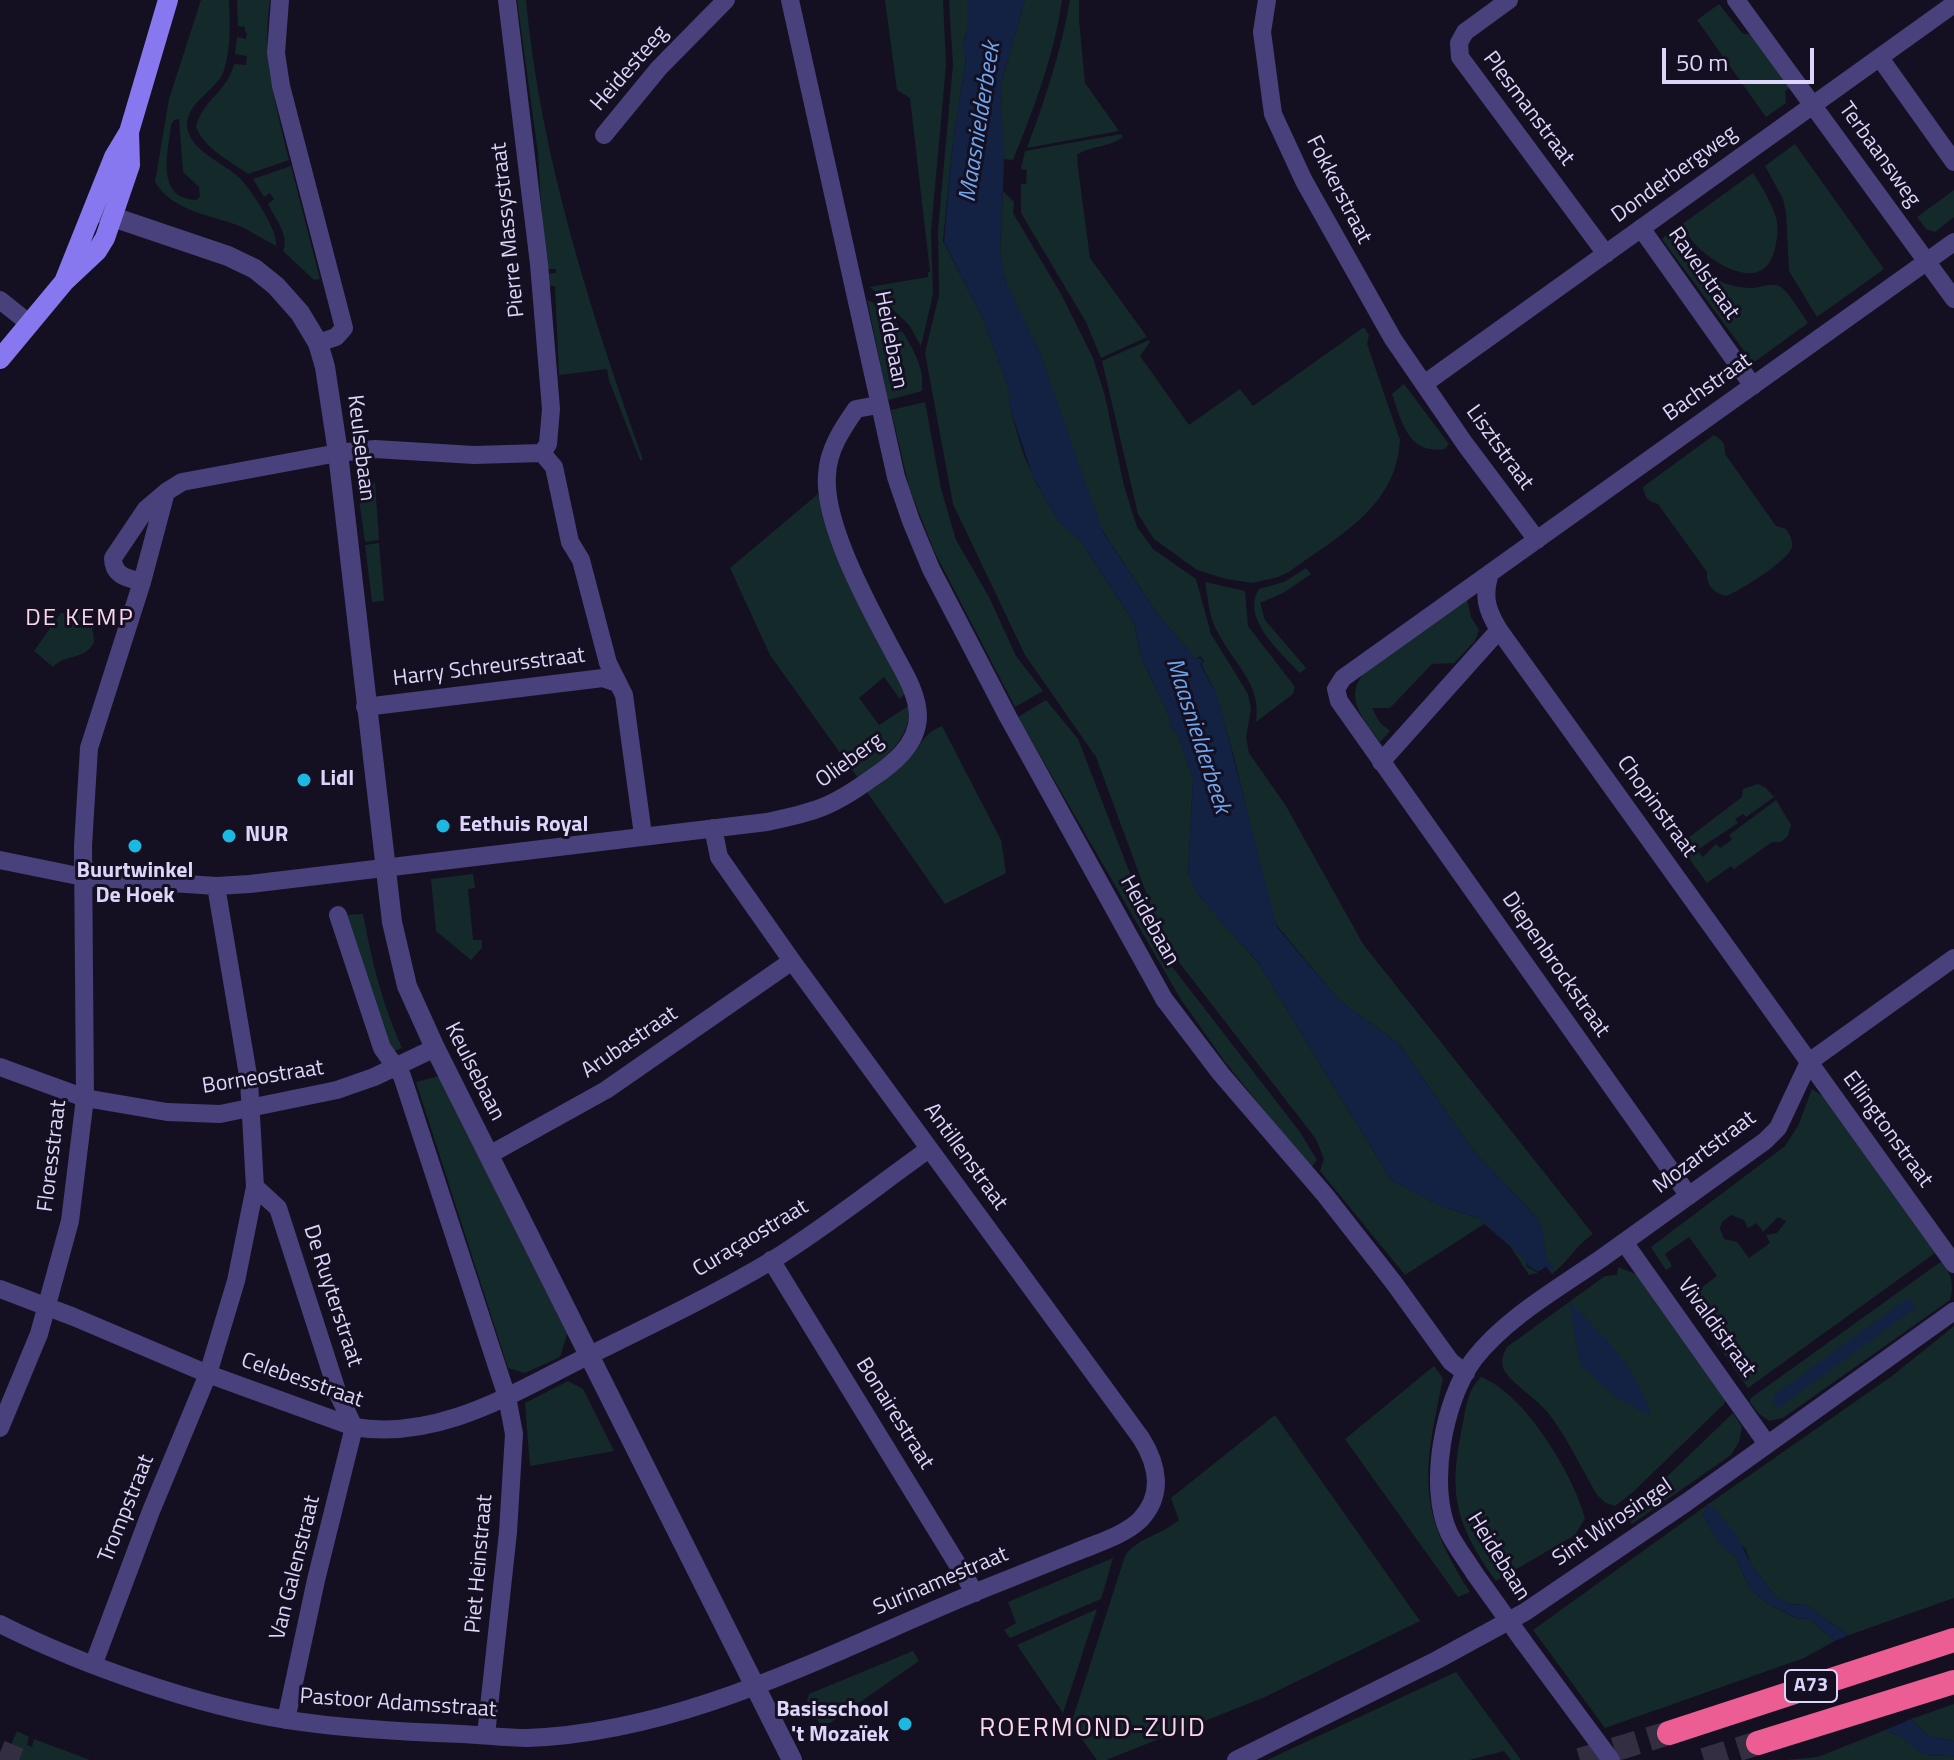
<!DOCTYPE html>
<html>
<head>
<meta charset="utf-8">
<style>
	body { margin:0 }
	#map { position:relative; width:1954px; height:1760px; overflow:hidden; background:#151021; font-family:"Titillium Web",sans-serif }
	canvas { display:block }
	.scale { position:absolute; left:1662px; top:48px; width:152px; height:36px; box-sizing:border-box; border:4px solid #ddd5fa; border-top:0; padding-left:10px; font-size:24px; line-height:28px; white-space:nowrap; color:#ddd5fa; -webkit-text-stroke:6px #151021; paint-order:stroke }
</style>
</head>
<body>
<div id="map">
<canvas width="1954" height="1760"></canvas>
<div class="scale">50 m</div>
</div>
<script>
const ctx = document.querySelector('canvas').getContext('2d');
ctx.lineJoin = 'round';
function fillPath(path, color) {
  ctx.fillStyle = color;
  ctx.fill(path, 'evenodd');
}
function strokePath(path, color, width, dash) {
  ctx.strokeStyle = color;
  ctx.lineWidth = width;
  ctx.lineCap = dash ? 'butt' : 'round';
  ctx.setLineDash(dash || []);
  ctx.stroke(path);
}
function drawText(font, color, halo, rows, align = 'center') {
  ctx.font = font + ' "Titillium Web",sans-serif';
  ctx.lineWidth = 6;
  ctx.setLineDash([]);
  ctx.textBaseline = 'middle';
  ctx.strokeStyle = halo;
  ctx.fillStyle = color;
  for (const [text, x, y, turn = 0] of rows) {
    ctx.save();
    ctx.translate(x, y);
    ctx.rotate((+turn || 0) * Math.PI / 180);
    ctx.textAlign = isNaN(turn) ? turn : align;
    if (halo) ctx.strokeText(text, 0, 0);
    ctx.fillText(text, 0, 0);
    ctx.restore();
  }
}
fillPath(new Path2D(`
	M 201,0 L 229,0 C 230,23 231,51 223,73 C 216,91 178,107 189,134 C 196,152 220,162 235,174 C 248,183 279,232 276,246 C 263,239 251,231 237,225 C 207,214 173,211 155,182 L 169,99 ZM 179,119 L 183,172 L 199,187 L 200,197 L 196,200 C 155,198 168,153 171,125 L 174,120 Z
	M 237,0 L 270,0 C 261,56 276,106 289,160 L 248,174 C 230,161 204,148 196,127 C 202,100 229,90 234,64 L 246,65 L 247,56 L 235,54 L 237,37 L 246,39 L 247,33 L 245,32 L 245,27 L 238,26 Z
	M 517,0 L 526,0 C 541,160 590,309 643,460 L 640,460 L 609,380 L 607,369 L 559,375 L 555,286 L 546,286 L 546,274 L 556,273 L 556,269 L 545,269 L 538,153 Z
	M 885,0 L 943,0 L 946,65 L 931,231 L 933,294 L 921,346 L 909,325 L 870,287 L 928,277 L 928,272 L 930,272 L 910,98 L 897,90 Z
	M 949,0 L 967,0 L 967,31 L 964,40 L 966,59 L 953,140 L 943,241 L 984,321 L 1010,392 L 1009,405 L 1023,453 L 1036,483 L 1058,520 L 1082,543 L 1134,623 L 1141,657 L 1169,716 L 1169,724 L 1178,736 L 1193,780 L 1188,872 L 1200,897 L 1259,964 L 1391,1180 L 1443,1207 L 1479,1218 L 1527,1260 L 1526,1266 L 1538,1273 L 1529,1275 L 1510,1246 L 1484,1224 L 1405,1275 L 1320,1171 L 1324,1159 L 1316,1139 L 1165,944 L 1096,757 L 1025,655 L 953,504 L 925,353 L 939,295 L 938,230 L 953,65 Z
	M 1025,0 L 1062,0 C 1054,56 1034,108 1013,160 L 1003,159 L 1001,84 Z
	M 1070,0 L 1079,0 L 1079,20 L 1085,83 L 1119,131 L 1027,148 C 1045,100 1061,51 1070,0 Z
	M 1719,4 L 1742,33 L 1751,35 L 1791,87 L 1785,91 L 1786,103 L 1766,117 L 1697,20 Z
	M 1121,134 L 1123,137 C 1106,149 1094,144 1077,155 L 1078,168 L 1090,258 L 1147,337 L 1101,358 L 1086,322 L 1021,213 L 1021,184 L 1026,184 L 1027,170 L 1021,169 L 1025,151 Z
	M 1795,144 L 1884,269 L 1817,317 L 1789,271 L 1786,212 L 1783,199 L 1765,166 Z
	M 291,166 L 320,279 L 314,280 L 283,251 C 290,236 275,218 268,204 L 274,199 L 270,193 L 264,197 L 253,179 Z
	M 1753,173 C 1762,187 1771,201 1776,218 C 1779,230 1777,243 1773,255 C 1760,292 1714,264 1696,245 C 1690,239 1686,231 1681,225 Z
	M 1954,190 L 1954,217 L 1935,232 L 1926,229 L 1917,217 Z
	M 1003,191 L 1014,202 L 1013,213 L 1061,294 L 1093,358 L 1105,396 L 1124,486 L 1137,527 L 1153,549 L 1196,579 L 1211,634 L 1248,694 L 1251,709 L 1246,737 L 1249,753 L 1286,806 L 1363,944 L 1593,1234 C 1576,1245 1568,1262 1552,1274 L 1547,1267 L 1549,1265 C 1542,1252 1544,1235 1538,1219 L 1473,1150 L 1400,1045 L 1339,1000 L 1274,922 L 1234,757 L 1216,693 L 1201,664 L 1204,661 L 1200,656 L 1196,659 L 1158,615 L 1097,522 L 1040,353 L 1010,294 L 1003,272 L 1000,252 Z
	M 1667,234 C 1688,261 1713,287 1750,288 C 1759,289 1772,281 1781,287 C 1791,295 1800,312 1808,323 L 1753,363 L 1662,239 Z
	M 867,300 C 890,307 916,348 921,371 C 923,377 922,384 922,391 L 888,400 Z
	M 1364,327 L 1369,335 L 1367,344 L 1400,440 C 1396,508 1338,536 1289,572 L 1278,577 L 1253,583 L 1226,579 L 1197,570 L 1154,539 L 1138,514 L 1102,361 L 1149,340 L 1150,342 L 1140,356 L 1189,425 L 1240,389 L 1253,406 Z
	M 1404,384 L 1449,444 L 1445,449 C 1408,455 1402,422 1392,394 Z
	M 925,402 L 941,489 L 956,540 L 989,597 L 1016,656 L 1043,691 L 1015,707 L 934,551 L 909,487 L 891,410 Z
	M 1714,435 C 1724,441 1725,444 1725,454 L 1776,526 L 1786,529 C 1789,534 1793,539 1792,547 C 1789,560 1740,591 1726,596 C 1713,593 1706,585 1707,572 L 1658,504 C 1648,501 1645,498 1643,487 Z
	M 375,483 L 379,540 L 365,542 L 357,485 Z
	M 818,494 L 831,539 L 905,693 L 900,699 L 884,677 L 859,698 L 879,725 L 910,705 C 909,743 886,756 858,778 L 770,655 L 730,568 Z
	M 379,543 L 384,601 L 372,602 L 365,545 Z
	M 1306,568 L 1311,574 L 1283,593 L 1260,603 L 1265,620 L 1306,668 L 1300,673 C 1282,654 1240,618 1259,589 L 1284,582 Z
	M 1205,582 L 1245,591 L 1248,626 L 1295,687 L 1293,694 L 1256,722 C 1262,684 1233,663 1217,631 C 1209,617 1208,598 1205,582 Z
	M 1467,599 L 1471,617 L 1479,630 L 1475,641 L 1454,663 L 1432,664 L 1390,708 L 1372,708 L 1380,723 L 1390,731 L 1380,742 C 1364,720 1342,697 1365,672 Z
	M 61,613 L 80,614 L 84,620 L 92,624 L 94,642 C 85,661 66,653 53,667 L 34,651 Z
	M 1046,700 L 1078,739 L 1160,951 L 1300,1132 L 1317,1160 L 1311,1168 L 1225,1062 L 1180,998 L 1018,717 Z
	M 942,726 L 1001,840 L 1006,873 L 945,904 L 867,792 C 881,783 893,775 905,763 C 920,749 921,734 942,726 Z
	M 1758,784 L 1766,788 L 1774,797 L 1746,817 L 1743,814 L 1735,819 L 1738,823 L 1697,850 L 1703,857 L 1716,844 L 1720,848 L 1732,840 L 1729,835 L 1776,800 L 1791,825 L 1788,836 L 1781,842 L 1772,842 L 1734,869 L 1731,866 L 1707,883 L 1679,845 L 1742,797 L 1743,789 Z
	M 473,874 L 475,888 L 468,889 L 473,940 L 482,940 L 482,948 L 471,960 L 436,931 L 431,879 Z
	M 363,914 C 372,962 382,1003 402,1048 L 394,1051 L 387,1047 L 345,915 Z
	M 439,1076 L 567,1334 L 560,1357 L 525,1373 L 508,1368 L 416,1082 Z
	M 1812,1089 L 1825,1098 L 1935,1253 L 1748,1388 L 1678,1288 L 1685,1283 L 1693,1294 L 1717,1276 L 1689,1237 L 1665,1254 L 1672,1266 L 1666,1270 L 1651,1247 L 1785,1146 L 1798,1126 ZM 1731,1215 L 1744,1220 L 1748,1228 L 1757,1223 L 1763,1232 L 1778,1217 L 1786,1221 L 1777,1233 L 1766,1235 L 1770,1243 L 1749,1258 L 1737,1242 L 1724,1239 L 1720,1229 L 1722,1222 Z
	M 1939,1263 L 1943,1263 C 1952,1275 1954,1286 1950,1300 L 1783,1418 L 1769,1421 L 1759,1414 L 1750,1402 L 1751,1398 Z
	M 1618,1267 L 1638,1275 L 1727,1397 L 1724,1404 L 1633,1492 L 1615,1506 L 1606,1503 L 1597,1495 C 1582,1469 1568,1439 1549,1414 C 1538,1399 1513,1385 1504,1370 C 1500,1361 1503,1355 1507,1347 L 1605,1276 L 1617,1275 Z
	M 1954,1326 L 1954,1598 L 1849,1635 L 1806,1605 L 1790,1604 L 1776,1597 L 1751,1564 L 1746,1550 L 1707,1505 L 1703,1515 L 1720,1545 L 1735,1556 L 1749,1587 L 1766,1603 L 1796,1618 L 1809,1619 L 1835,1641 L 1804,1658 L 1605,1728 L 1533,1630 L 1707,1505 L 1892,1376 Z
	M 1434,1366 L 1443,1378 C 1424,1472 1415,1507 1470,1592 L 1458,1597 L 1345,1439 Z
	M 1481,1377 C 1525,1394 1573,1474 1585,1518 L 1575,1535 L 1496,1581 C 1454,1522 1448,1493 1463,1423 C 1466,1405 1468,1390 1481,1377 Z
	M 568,1381 L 583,1389 L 614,1451 L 530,1466 L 525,1403 Z
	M 1733,1413 L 1742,1427 L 1739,1442 L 1731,1455 L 1632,1524 L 1626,1516 Z
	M 1275,1415 L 1420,1621 L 1265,1697 L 1106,1760 L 1097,1760 L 1071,1724 L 1125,1556 C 1135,1539 1163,1534 1179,1520 L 1171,1498 Z
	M 1113,1558 L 1101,1599 L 1010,1638 L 1004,1630 L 1016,1623 L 1008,1602 Z
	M 1097,1609 L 1063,1713 L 1017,1645 Z
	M 913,1651 L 919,1661 L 830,1723 L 819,1723 L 807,1702 L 809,1694 Z
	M 1456,1672 L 1521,1760 L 1511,1760 L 1504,1751 L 1469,1760 L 1267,1760 Z
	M 1954,1704 L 1954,1741 L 1928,1736 L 1911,1719 Z
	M 1888,1729 L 1888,1732 C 1908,1735 1911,1750 1928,1755 C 1936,1757 1945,1753 1954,1757 L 1954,1760 L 1786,1760 L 1818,1757 Z
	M 17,1731 L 29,1737 L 27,1745 L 32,1747 L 34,1739 L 90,1760 L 4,1760 Z`), '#14292a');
fillPath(new Path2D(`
	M 967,0 L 1025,0 L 1001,84 L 1004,163 L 1000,252 L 1005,280 L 1040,353 L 1103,532 L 1158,615 L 1196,659 L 1200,658 L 1203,661 L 1200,664 L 1216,693 L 1222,713 L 1277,927 L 1339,1000 L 1400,1045 L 1473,1150 L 1538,1219 L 1543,1231 L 1547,1266 L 1538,1272 L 1527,1265 L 1526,1260 L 1479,1218 L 1443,1207 L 1391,1180 L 1259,964 C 1254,957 1233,934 1229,931 L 1196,892 L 1188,872 L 1193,780 L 1178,736 L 1169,724 L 1169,716 L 1141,657 L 1134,623 L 1082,543 L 1058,521 L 1033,477 L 1009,405 L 1010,392 L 984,321 L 944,242 L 953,140 L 966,59 L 963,46 L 967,31 Z
	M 1907,1299 L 1914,1302 L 1915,1308 L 1780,1407 L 1773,1405 L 1774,1395 Z
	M 1569,1302 C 1603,1333 1638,1370 1651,1416 L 1618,1399 L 1580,1365 Z
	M 1707,1504 L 1715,1509 L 1736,1534 L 1751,1564 L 1776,1597 L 1790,1604 L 1806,1605 L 1849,1635 L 1835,1641 L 1809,1619 L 1797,1618 L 1766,1603 L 1749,1587 L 1735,1556 L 1720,1546 L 1703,1515 Z
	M 1911,1719 L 1928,1736 L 1954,1741 L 1954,1757 C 1945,1753 1936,1757 1928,1755 C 1910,1750 1908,1735 1887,1732 L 1888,1729 Z`), '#132142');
strokePath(new Path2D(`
	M 1540,1255 L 1551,1268`), '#132142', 6);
strokePath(new Path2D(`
	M 0,1752 L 19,1760
	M 1580,1760 L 1669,1733
	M 1704,1760 L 1758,1743`), '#332e42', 24, [24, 12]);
strokePath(new Path2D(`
	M 280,0 L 276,53 L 281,86 L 344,328 L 336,337 L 318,343
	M 507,0 L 539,264 L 551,409 L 548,444 L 542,453
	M 790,0 L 896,477 L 911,521 L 931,569 L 1008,717 L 1164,999 L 1221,1074 L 1325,1195 L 1394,1283 L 1451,1362 L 1466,1373
	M 1267,0 L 1262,32 L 1273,114 L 1304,181 L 1393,339 L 1465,444 L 1537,540
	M 1509,0 L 1465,32 L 1459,43 L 1460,57 L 1606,254
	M 1736,0 L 1954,299
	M 1880,58 L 1954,162
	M 604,135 L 659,68 L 726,0
	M 1641,228 L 1753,386
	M 0,300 L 30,324
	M 1424,384 L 1954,4
	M 1490,573 C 1483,596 1486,609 1499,630 L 1954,1264
	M 142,582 C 127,578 113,576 113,558 L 146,509 L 166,492
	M 365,707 L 603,678 L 617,683
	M 1381,762 L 1499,630
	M 0,860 L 83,877 L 216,886 L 250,884 L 767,822 C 815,812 832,807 872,778 C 893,764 917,745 918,717 C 918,693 903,671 892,650 C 869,607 823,524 827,475 C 828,450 842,429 856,409 L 878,405
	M 338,915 L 382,1048 L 402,1076 L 507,1397 L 514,1434 L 508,1532 L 486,1735
	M 0,1067 L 85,1098 L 167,1112 L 220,1114 L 337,1090 L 374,1077 L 435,1048
	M 489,1155 L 606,1090 L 792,961
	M 255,1187 L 278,1208 L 338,1394 L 354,1427 L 316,1580 L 286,1720
	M 1689,1196 L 1339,701 L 1336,689 L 1343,678 L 1954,242
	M 1624,1242 L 1767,1444
	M 771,1260 L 975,1593
	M 0,1289 L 74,1317 L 208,1374 L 354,1427 C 440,1441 514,1392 588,1356 C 649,1326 712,1296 771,1261 C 826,1227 877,1186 929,1149
	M 0,1428 L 39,1334 L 70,1221 L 85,1098 L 83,846 L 89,748 L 142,582 L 166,492 L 182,482 L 338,453 L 375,449 L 474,455 L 542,453 L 554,467 L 570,542 L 581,560 L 608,663 L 624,695 L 643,835
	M 1475,1574 C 1467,1561 1456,1547 1449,1533 C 1427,1486 1444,1399 1474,1359 C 1507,1317 1559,1288 1602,1258 C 1657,1219 1711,1180 1765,1141 L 1778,1128 L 1809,1062 L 1954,958
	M 0,1624 C 81,1665 198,1706 288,1720 C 346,1729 404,1732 462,1734 C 484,1735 506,1738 527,1738 C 691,1732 838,1648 986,1588 C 1016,1576 1046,1564 1076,1552 C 1097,1543 1123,1536 1140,1520 C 1164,1495 1158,1465 1141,1438 L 792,961 L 719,857 L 713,828
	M 1523,1641 L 1611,1760
	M 94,1663 L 151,1511 L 208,1374 L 236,1281 L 255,1187 L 249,1081 L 216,886
	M 1236,1760 L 1437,1660 L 1525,1612 L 1687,1502 L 1954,1311`), '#49417b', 18);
strokePath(new Path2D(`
	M 98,212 L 228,256 L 255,269 L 276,286 L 300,313 L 318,343 L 325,367 L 338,453 L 392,922 L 407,986 L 435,1048 L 792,1760`), '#49417b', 20);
strokePath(new Path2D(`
	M 64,282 L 114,157 L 129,132 L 168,0
	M 0,359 L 64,282 L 97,251 L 105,238 L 130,165 L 129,132`), '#8778ef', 20);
strokePath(new Path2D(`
	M 1669,1733 L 1954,1640
	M 1758,1743 L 1954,1682`), '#ec5e93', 24);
strokePath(new Path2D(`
	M 1475,1574 L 1523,1641`), '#49417b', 18);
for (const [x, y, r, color] of [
	[304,780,8,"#1bb8e1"],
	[443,826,8,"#1bb8e1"],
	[229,836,8,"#1bb8e1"],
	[135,846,8,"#1bb8e1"],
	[905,1724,8,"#1bb8e1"]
]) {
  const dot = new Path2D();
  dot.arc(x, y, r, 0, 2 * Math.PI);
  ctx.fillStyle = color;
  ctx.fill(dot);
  strokePath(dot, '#151021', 3);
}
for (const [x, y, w] of [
	[1811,1686,52]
]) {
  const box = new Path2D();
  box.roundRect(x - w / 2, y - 16, w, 32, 6);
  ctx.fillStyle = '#151021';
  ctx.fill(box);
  strokePath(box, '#ddd5fa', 2);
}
drawText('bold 20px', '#ddd5fa', null, [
	["A73",1811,1686]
]);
drawText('22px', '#ddd5fa', '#151021', [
	["Heidesteeg",630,69,-49],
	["Plesmanstraat",1528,109,53],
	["Terbaansweg",1879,155,54],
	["Donderbergweg",1675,175,-36],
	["Fokkerstraat",1338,190,63],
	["Pierre Massystraat",509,230,-96],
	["Ravelstraat",1703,274,55],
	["Heidebaan",890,340,79],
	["Bachstraat",1708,388,-35],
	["Keulsebaan",360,448,83],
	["Lisztstraat",1499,448,54],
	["Harry Schreursstraat",489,668,-7],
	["Olieberg",850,761,-36],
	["Chopinstraat",1656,807,54],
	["Heidebaan",1149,921,61],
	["Diepenbrockstraat",1555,965,55],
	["Arubastraat",630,1043,-34],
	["Keulsebaan",474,1072,63],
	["Borneostraat",263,1078,-9],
	["Ellingtonstraat",1887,1130,54],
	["Mozartstraat",1705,1153,-37],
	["Floresstraat",53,1156,-83],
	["Antillenstraat",965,1157,54],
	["Curaçaostraat",751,1239,-31],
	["De Ruyterstraat",332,1296,72],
	["Vivaldistraat",1716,1328,54],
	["Celebesstraat",302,1381,19],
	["Bonairestraat",894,1414,58],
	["Trompstraat",127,1509,-68],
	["Sint Wirosingel",1613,1523,-34],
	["Heidebaan",1498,1557,58],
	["Piet Heinstraat",480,1564,-85],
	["Van Galenstraat",296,1568,-76],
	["Surinamestraat",941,1582,-23],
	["Pastoor Adamsstraat",398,1704,4]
]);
drawText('bold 22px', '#ddd5fa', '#151021', [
	["Lidl",320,780],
	["Eethuis Royal",459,826],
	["NUR",245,836],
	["Buurtwinkel",135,872,"center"],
	["De Hoek",135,897,"center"],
	["Basisschool",889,1711,"right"],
	["'t Mozaïek",889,1736,"right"]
], 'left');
drawText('italic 24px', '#6fa6ee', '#151021', [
	["Maasnielderbeek",981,122,-81],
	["Maasnielderbeek",1197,736,72]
]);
ctx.letterSpacing = '2px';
drawText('24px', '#fad7ea', '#151021', [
	["DE KEMP",80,619]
]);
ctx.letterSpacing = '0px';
ctx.letterSpacing = '2px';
drawText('26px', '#fad7ea', '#151021', [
	["ROERMOND-ZUID",1093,1730]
]);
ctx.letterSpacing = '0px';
</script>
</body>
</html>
